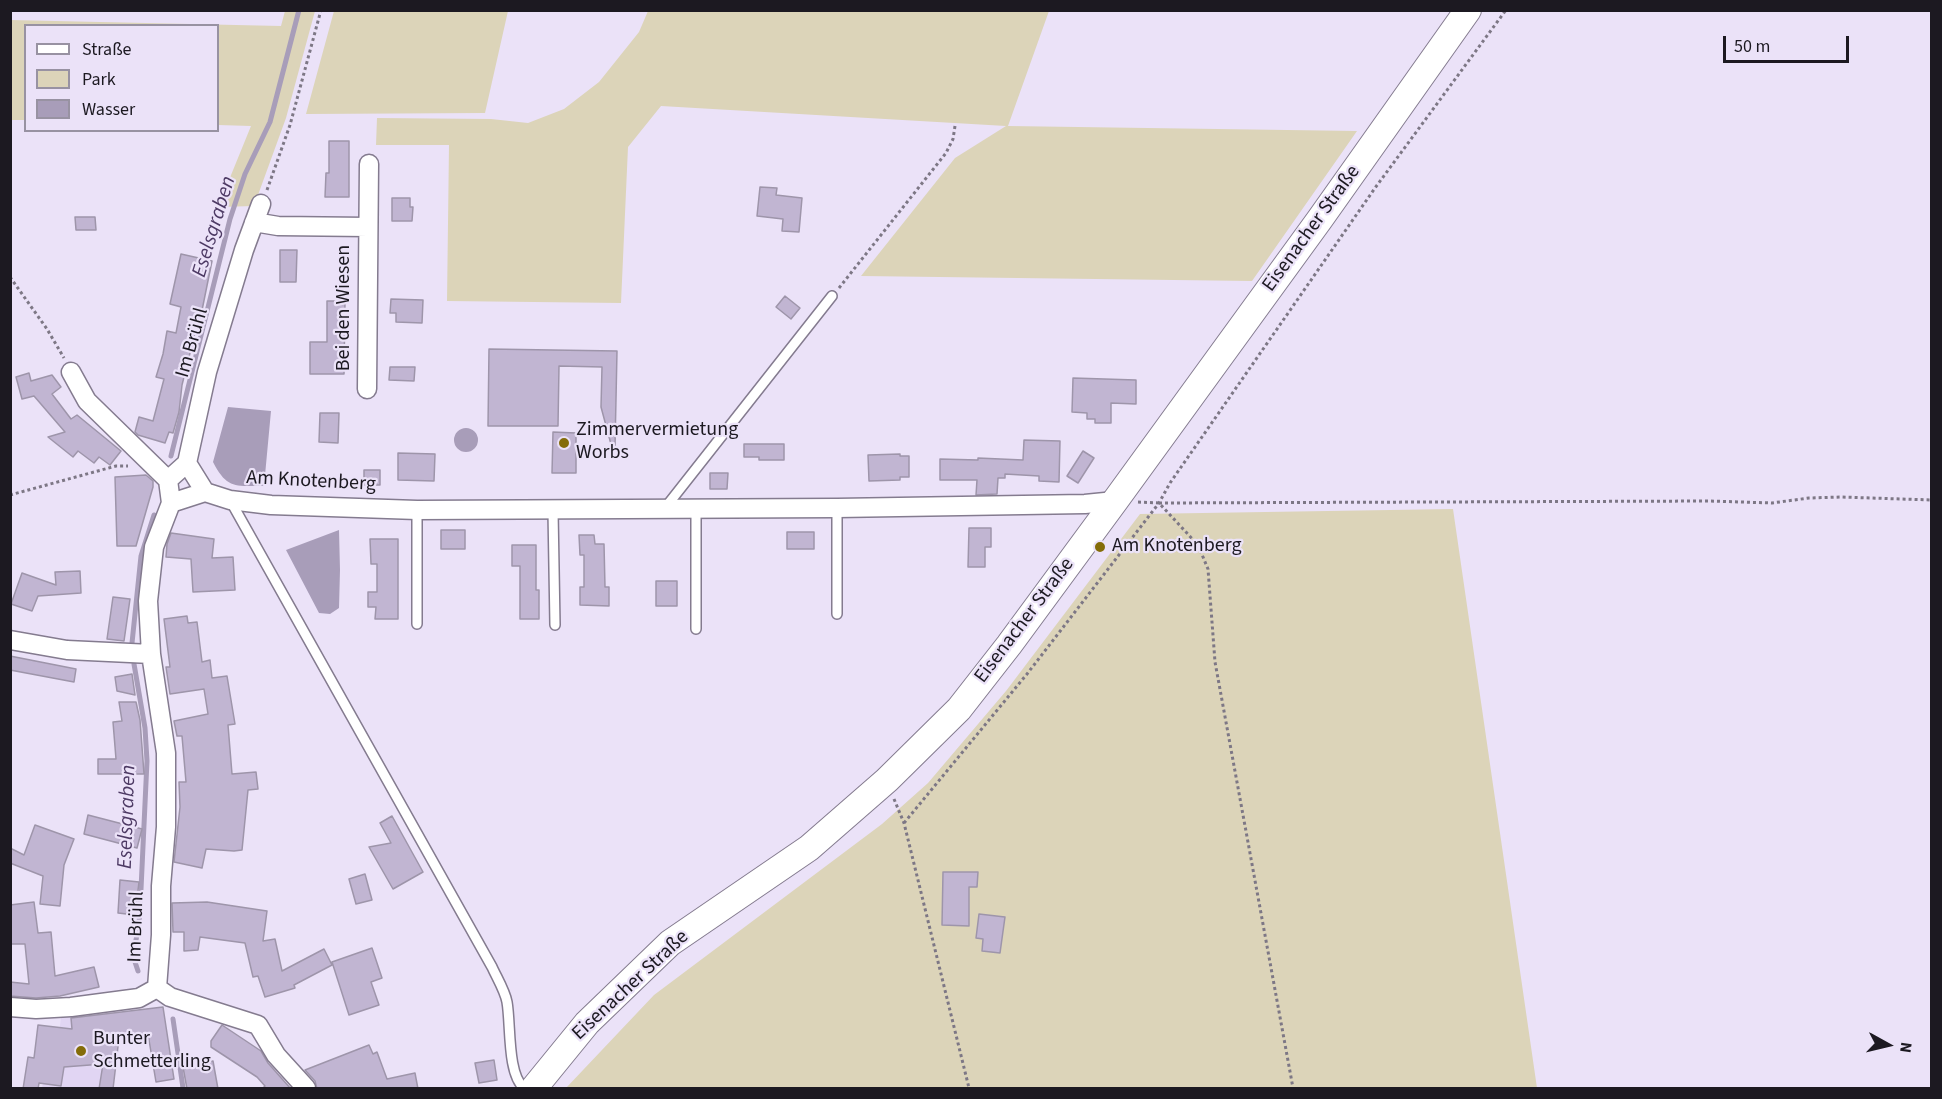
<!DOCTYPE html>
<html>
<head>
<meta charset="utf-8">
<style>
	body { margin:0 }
	#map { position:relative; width:1942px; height:1099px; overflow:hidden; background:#ebe2f8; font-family:"Source Sans 3",sans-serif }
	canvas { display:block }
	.frame { position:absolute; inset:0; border:12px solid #1c1921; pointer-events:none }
	.legend { position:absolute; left:24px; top:24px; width:195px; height:108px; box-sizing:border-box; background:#ebe2f8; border:2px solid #9892a2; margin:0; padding:8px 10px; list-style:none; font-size:18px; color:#1c1921 }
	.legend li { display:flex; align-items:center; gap:12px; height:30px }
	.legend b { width:30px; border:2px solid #9892a2 }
	.north { position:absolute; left:1858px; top:1015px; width:60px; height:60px; -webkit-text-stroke:4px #ebe2f8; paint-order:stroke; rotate:98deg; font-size:16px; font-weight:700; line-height:24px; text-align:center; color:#1c1921 }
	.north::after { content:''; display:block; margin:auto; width:21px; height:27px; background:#1c1921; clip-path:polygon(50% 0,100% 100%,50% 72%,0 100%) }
	.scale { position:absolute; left:1723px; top:36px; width:126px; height:27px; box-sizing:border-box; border:3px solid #1c1921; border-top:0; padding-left:8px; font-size:18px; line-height:21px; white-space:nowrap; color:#1c1921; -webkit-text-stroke:4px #ebe2f8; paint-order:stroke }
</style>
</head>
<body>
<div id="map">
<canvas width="1942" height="1099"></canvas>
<div class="frame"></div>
<ul class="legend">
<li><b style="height:8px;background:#fff"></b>Straße</li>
<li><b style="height:16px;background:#dcd4b9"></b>Park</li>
<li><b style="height:16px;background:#a89db9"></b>Wasser</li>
</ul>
<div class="north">N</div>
<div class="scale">50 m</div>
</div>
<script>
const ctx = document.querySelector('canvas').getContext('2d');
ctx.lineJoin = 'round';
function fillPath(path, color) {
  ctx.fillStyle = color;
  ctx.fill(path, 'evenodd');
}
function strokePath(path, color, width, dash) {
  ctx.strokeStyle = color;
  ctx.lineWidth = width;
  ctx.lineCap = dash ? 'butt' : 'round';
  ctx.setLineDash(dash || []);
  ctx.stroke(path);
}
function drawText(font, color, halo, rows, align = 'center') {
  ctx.font = font + ' "Source Sans 3",sans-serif';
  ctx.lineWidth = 4.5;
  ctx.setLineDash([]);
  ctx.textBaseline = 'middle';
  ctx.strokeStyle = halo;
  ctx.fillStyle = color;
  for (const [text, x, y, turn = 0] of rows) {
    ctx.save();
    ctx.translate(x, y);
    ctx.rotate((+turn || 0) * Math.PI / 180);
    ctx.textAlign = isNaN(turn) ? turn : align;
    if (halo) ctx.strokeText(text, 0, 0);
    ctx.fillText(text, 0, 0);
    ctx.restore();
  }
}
fillPath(new Path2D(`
	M 104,1015 L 106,1042 L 99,1088 L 42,1088 L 47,1059 L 56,1060 L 61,1017 Z`), '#e1d5f3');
fillPath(new Path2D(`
	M 285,11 L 315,11 L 286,118 L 254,206 L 218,207 L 251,126 L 218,125 L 218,26 L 26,26 L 25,120 L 11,120 L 10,20 L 281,26 Z
	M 334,11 L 508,11 L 485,113 L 306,114 Z
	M 648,11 L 1049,11 L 1008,126 L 1357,131 L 1252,281 L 861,276 L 955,158 L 1006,126 L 661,106 L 628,147 L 621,303 L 447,301 L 449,145 L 376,145 L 377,118 L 491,119 L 528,123 L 564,109 L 599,82 L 639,32 Z
	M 1453,509 L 1537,1088 L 566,1088 L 654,995 L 882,824 L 928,783 L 1006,691 L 1140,514 Z`), '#dcd4b9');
fillPath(new Path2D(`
	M 228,407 L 271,411 L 264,486 C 235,486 227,489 213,462 Z
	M454 440a12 12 0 1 1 24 0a12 12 0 1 1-24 0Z
	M 339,530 L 340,570 L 339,608 L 330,614 L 319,613 L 286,550 Z`), '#a89db9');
strokePath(new Path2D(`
	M 171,456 L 230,219 L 245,174 L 270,122 L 299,10
	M 132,643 L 141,556 L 154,515
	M 134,664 L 145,728 L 147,761 L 141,889 L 139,924 L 133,956 L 138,971
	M 173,1019 L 183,1088`), '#a89db9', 5);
const building = new Path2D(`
	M 329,141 L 349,141 L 349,197 L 325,197 L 326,173 L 329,173 Z
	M 760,187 L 777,188 L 776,195 L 802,198 L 799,232 L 782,231 L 783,219 L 757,216 Z
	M 392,198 L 410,198 L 410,207 L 413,207 L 412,221 L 392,221 Z
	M 75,217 L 95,217 L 96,230 L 76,230 Z
	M 280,250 L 297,250 L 296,282 L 280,282 Z
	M 181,254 L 212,261 L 198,330 L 196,329 L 182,385 L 179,412 L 173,433 L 169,432 L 165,443 L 138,435 L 135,432 L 139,417 L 153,421 L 164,379 L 156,377 L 163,354 L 167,331 L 176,333 L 181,307 L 170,304 Z
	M 785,296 L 800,308 L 791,319 L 776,307 Z
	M 391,299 L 423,300 L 422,323 L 396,322 L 396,313 L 390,313 Z
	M 327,301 L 345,301 L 344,374 L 310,374 L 310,342 L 327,342 Z
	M 489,349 L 617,351 L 615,447 L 612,448 L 601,407 L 602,367 L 559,366 L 558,426 L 488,426 Z
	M 390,367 L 415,367 L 414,381 L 389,380 Z
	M 29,373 L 31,381 L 52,375 L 61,387 L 52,394 L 71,419 L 77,415 L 121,451 L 110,465 L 99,457 L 94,463 L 78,451 L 73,457 L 48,437 L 65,432 L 34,396 L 22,399 L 16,377 Z
	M 1073,378 L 1136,380 L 1136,404 L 1111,403 L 1111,423 L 1095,423 L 1095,419 L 1087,419 L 1087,413 L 1072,412 Z
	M 320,413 L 339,413 L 338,443 L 319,442 Z
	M 553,432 L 576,433 L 576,473 L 552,473 Z
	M 1024,440 L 1060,441 L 1059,482 L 1039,481 L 1039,476 L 1005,474 L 1005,478 L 998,478 L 997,494 L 976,495 L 977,480 L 940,480 L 940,459 L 978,460 L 978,458 L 1023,460 Z
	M 744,444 L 784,444 L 784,460 L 759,460 L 759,457 L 744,457 Z
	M 1083,451 L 1094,458 L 1078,483 L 1067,476 Z
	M 398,453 L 435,454 L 434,481 L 398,480 Z
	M 900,454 L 900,456 L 909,456 L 909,477 L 900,477 L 900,480 L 869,481 L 868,455 Z
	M 364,470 L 380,470 L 380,485 L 364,485 Z
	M 710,473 L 728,473 L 727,489 L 710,489 Z
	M 146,475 L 153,481 L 153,487 L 136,546 L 117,546 L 115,477 Z
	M 969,528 L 991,528 L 991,547 L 985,547 L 985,567 L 968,567 Z
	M 441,530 L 465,530 L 465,549 L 441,549 Z
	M 787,532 L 814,532 L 814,549 L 787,549 Z
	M 171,533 L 214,539 L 212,558 L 233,557 L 235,590 L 193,592 L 191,559 L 166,557 L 167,544 Z
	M 579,535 L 594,535 L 595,544 L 604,544 L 605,587 L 609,587 L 609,606 L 580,605 L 580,587 L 584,587 L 584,555 L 580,555 Z
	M 370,539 L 398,539 L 398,619 L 375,619 L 376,607 L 368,607 L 368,592 L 377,592 L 377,564 L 371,564 Z
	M 512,545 L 536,545 L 536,590 L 539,590 L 539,619 L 520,619 L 520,566 L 512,566 Z
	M 80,571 L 81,593 L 38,596 L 32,611 L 11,604 L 22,573 L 56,585 L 55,572 Z
	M 656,581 L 677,581 L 677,606 L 656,606 Z
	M 113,597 L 130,599 L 124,641 L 107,639 Z
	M 187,616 L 188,623 L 197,622 L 202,662 L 210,660 L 212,678 L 227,676 L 235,724 L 228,725 L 232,774 L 256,772 L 258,789 L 248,790 L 242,850 L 234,851 L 206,849 L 202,868 L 174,862 L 180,807 L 179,782 L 186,782 L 182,736 L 177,736 L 174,721 L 208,714 L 204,689 L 170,694 L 166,667 L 170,667 L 164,619 Z
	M 10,656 L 76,669 L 74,682 L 10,670 Z
	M 132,674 L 135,695 L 117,691 L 115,677 Z
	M 119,702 L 136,702 L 140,720 L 144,774 L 98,774 L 98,759 L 116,759 L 113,722 L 122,721 Z
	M 88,815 L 142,829 L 137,848 L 84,834 Z
	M 392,816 L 423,872 L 393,889 L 369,847 L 391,843 L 380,823 Z
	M 35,825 L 74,839 L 64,865 L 60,906 L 40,904 L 43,876 L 10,863 L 10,848 L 24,855 Z
	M 943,872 L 978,872 L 977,887 L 969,887 L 969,926 L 942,925 Z
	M 365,874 L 372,900 L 356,904 L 349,879 Z
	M 120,880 L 139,882 L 135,915 L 118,913 Z
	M 34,902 L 38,933 L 51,932 L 55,976 L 94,967 L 99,987 L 60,996 L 36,998 L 10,996 L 10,982 L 29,984 L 25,944 L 10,944 L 10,905 Z
	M 207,902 L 267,911 L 263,941 L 275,939 L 282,971 L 324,949 L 332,965 L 294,985 L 295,988 L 265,997 L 258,976 L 253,977 L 245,943 L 200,937 L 198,950 L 184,951 L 184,932 L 173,932 L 172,903 Z
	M 979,914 L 1005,917 L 1000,953 L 982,951 L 983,939 L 976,938 Z
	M 372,948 L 382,978 L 371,982 L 379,1005 L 349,1015 L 332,962 Z
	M 163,1007 L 174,1079 L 156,1082 L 148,1034 L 119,1038 L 113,1089 L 99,1089 L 103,1064 L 64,1067 L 61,1086 L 39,1083 L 38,1089 L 23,1089 L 28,1057 L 34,1058 L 38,1025 L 72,1029 L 71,1018 Z
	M 222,1025 L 261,1051 L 268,1063 L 291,1089 L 262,1089 L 265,1086 L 257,1077 L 211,1047 L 211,1041 Z
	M 369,1045 L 373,1054 L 377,1052 L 387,1079 L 415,1073 L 418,1089 L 317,1089 L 315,1081 L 305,1070 Z
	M 494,1060 L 497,1080 L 479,1083 L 475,1063 Z
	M 213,1061 L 218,1089 L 187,1089 L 183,1067 Z`);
fillPath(building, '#c1b5d2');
strokePath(building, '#9e95aa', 1.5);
const service = new Path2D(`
	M 230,500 L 492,967 C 497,978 505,991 507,1002 C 511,1024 507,1074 524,1088
	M 665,508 L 832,296
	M 417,510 L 417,624
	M 553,511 L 555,625
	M 837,614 L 837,508
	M 696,629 L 696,508`);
const minor = new Path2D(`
	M 254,222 L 278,226 L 368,227
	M 71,372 L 87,401 L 168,480 L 171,503 L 154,547 L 148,601 L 151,654 L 166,753 L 166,827 L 161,886 L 161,935 L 157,988
	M 367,389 L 369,164
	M 187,463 L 205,492
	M 168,480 L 187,463 L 207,372 L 244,250 L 261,204
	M 205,492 L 230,500 L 271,505 L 417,510 L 837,508 L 1085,504 L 1115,501
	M 171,503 L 205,492
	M 10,640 L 67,650 L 151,654
	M 157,988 L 170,997 L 258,1025 L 276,1055 L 306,1088
	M 10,1007 L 36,1009 L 71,1007 L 139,998 L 157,988`);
const secondary = new Path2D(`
	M 534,1088 L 587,1023 L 670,943 L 809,848 L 887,780 L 959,709 L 1009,645 L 1115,501 L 1320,219 L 1468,10`);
strokePath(service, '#847b8f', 12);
strokePath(minor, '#847b8f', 21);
strokePath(secondary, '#847b8f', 28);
strokePath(new Path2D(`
	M 267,190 L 290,125 L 321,10
	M 10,277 L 47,329 L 64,358
	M 839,288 L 946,153 L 953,139 L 955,126
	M 10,495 L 116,466 L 128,466
	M 1138,502 L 1159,503 L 1198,545 L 1208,569 L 1215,662 L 1293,1088
	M 1159,503 L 1710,501 L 1772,503 L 1809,498 L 1841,497 L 1932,500
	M 894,799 L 904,823 L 969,1088
	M 904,823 L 1027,674 L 1159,503 L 1170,483 L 1375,188 L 1506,10`), '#7d7785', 3, [3, 3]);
strokePath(service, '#fff', 9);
strokePath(minor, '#fff', 18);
strokePath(secondary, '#fff', 26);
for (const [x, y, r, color] of [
	[564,443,6,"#846c09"],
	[1100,547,6,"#846c09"],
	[81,1051,6,"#846c09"]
]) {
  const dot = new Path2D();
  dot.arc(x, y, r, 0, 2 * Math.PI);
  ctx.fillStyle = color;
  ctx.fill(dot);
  strokePath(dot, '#ebe2f8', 2);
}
drawText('20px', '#1c1921', '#ebe2f8', [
	["Eisenacher Straße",1312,229,-54],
	["Bei den Wiesen",345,308,-90],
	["Im Brühl",193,343,-74],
	["Am Knotenberg",311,482,3],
	["Eisenacher Straße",1025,621,-53],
	["Im Brühl",137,927,-88],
	["Eisenacher Straße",631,986,-43]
]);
drawText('20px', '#1c1921', '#ebe2f8', [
	["Zimmervermietung",576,431],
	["Worbs",576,454],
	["Am Knotenberg",1112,547],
	["Bunter",93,1040],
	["Schmetterling",93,1063]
], 'left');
drawText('italic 21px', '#4d3a64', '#ebe2f8', [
	["Eselsgraben",215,227,-73],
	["Eselsgraben",128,817,-88]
]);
</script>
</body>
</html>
